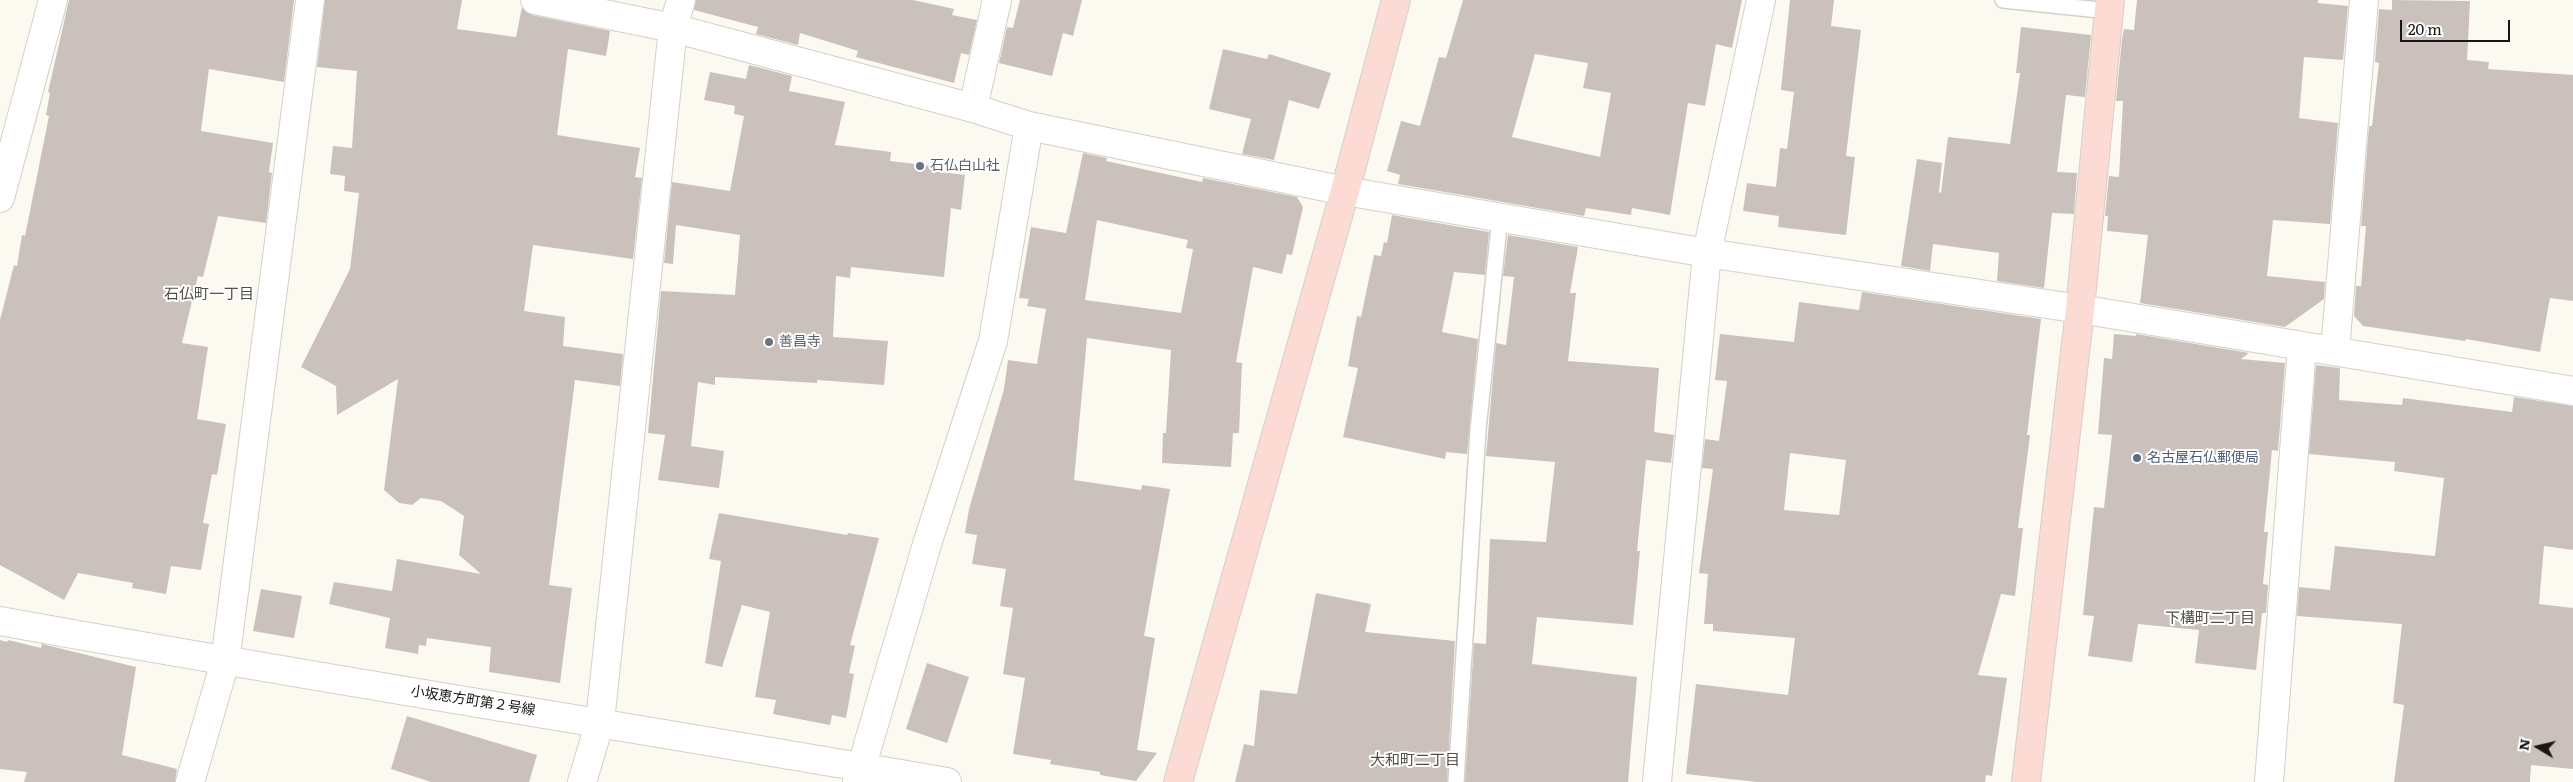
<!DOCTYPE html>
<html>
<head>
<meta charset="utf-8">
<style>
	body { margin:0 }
	#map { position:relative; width:2573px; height:782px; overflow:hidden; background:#fcf9f1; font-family:Literata,serif }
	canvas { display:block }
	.north { position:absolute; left:2513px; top:722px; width:50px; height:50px; -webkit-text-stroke:4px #fff; paint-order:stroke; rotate:279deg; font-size:14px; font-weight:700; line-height:20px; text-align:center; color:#171613 }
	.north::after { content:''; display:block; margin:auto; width:18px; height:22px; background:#171613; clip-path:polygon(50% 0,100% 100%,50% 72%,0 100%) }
	.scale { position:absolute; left:2400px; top:20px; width:110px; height:22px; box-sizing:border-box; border:2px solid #171613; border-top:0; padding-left:6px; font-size:15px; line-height:18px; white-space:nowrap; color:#171613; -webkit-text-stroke:4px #fff; paint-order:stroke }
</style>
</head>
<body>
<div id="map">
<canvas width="2573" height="782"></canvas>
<div class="north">N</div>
<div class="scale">20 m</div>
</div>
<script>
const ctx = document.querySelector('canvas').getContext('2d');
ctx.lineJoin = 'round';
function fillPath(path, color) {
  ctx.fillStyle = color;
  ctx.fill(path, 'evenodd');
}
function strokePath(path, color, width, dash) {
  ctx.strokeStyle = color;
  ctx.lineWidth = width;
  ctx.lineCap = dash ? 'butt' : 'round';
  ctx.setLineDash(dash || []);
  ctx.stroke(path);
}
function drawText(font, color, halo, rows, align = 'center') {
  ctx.font = font + ' Literata,"Noto Sans JP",serif';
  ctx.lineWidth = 4;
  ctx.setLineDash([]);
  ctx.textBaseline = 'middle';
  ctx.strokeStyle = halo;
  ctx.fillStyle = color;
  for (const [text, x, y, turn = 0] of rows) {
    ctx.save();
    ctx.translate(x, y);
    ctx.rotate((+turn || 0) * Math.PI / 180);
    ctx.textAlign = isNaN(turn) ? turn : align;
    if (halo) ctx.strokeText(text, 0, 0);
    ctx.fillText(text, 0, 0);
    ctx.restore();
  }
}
fillPath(new Path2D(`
	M 69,0 L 294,0 L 284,82 L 209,69 L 201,131 L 273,143 L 269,172 L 272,173 L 266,223 L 218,216 L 203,277 L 198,276 L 182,343 L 208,347 L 197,419 L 226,424 L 217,475 L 212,474 L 203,523 L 209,524 L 201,570 L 171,566 L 166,594 L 132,588 L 133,583 L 78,573 L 64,600 L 0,565 L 0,320 L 14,265 L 17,266 L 22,235 L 25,236 L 49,116 L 46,115 L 50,93 L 48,92 Z
	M 325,0 L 462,0 L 457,29 L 516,37 L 522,7 L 532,15 L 610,31 L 606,56 L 568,49 L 557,135 L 640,148 L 635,177 L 642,178 L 633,259 L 533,245 L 524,311 L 565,317 L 563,346 L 623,354 L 620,386 L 575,380 L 549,585 L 572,588 L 560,683 L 489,672 L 491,647 L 427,638 L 426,646 L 419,645 L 418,654 L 385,648 L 390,618 L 329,604 L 334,582 L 392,591 L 397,559 L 481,574 L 459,555 L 464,516 L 441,501 L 421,498 L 412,505 L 399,503 L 384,490 L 398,379 L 337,415 L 336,386 L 301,367 L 350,269 L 359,193 L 344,191 L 345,176 L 330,174 L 333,146 L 352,148 L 357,71 L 317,67 Z
	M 696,0 L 913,0 L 954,9 L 952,15 L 977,20 L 969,55 L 961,53 L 954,83 L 856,57 L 858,51 L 800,33 L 798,45 L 756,34 L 758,27 L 694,10 Z
	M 1020,0 L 1082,0 L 1073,36 L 1063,33 L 1052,76 L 999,63 L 1007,27 L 1013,28 Z
	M 1463,0 L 1742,0 L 1732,48 L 1716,44 L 1705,106 L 1688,103 L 1670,215 L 1632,208 L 1631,215 L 1586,208 L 1584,216 L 1398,184 L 1400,175 L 1387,171 L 1401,121 L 1420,126 L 1439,57 L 1446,58 ZM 1535,54 L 1588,63 L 1583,88 L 1611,93 L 1600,157 L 1512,137 Z
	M 1790,0 L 1834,0 L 1831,26 L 1861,30 L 1846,156 L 1855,157 L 1846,235 L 1778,227 L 1779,216 L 1743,211 L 1747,183 L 1776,187 L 1780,148 L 1787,149 L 1794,92 L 1781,90 Z
	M 2137,0 L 2318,0 L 2318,3 L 2348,6 L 2343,60 L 2304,57 L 2299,118 L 2338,123 L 2330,224 L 2273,220 L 2267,276 L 2325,282 L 2324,299 L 2285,327 L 2140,303 L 2148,235 L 2107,231 L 2108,216 L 2105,216 L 2109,176 L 2119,177 L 2123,101 L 2116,101 L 2122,39 L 2124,29 L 2134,30 Z
	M 2392,0 L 2470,1 L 2467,60 L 2489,62 L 2488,69 L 2573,75 L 2573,301 L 2550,298 L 2540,352 L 2466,339 L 2465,341 L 2363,326 L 2354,316 L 2356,286 L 2361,286 L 2366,226 L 2361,226 L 2369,126 L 2372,126 L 2379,63 L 2375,62 L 2379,9 L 2392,10 Z
	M 2021,27 L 2091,35 L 2085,97 L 2066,95 L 2057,172 L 2077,173 L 2074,214 L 2052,213 L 2044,288 L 1997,281 L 1999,253 L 1933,244 L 1930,271 L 1901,266 L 1917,159 L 1942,163 L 1939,192 L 1941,193 L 1948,137 L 2010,144 L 2020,73 L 2016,73 Z
	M 1223,49 L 1267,59 L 1269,54 L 1331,73 L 1319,109 L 1289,100 L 1274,160 L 1242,154 L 1251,119 L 1209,109 Z
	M 749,65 L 792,76 L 789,91 L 845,102 L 835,145 L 891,152 L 890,161 L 941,167 L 940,172 L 965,175 L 961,210 L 951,208 L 944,277 L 851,267 L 850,278 L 836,276 L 833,337 L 888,341 L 884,385 L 817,380 L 817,383 L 715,377 L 715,385 L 698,382 L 691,446 L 724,451 L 719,488 L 658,480 L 665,435 L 648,433 L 661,291 L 735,295 L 740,235 L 676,225 L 673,264 L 664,263 L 672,182 L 730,191 L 744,116 L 734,114 L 735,106 L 704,100 L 710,72 L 746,79 Z
	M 1083,153 L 1107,158 L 1106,161 L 1202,182 L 1203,178 L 1297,197 L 1303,207 L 1292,255 L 1287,254 L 1282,274 L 1253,267 L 1236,362 L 1242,363 L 1239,433 L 1233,433 L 1231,467 L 1162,463 L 1163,433 L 1166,433 L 1171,350 L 1087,338 L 1074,480 L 1141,490 L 1142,485 L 1170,489 L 1144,636 L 1155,638 L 1137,750 L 1157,753 L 1136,781 L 1100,775 L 1100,772 L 1050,764 L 1051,760 L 1013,754 L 1025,678 L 1003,674 L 1013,608 L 1000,606 L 1006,569 L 972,564 L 977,535 L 965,533 L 969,509 L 1004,389 L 1008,360 L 1037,364 L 1046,309 L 1027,306 L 1029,299 L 1019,298 L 1031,227 L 1066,233 ZM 1097,220 L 1188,240 L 1186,248 L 1193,249 L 1181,313 L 1085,300 Z
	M 1392,215 L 1489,232 L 1485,275 L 1454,272 L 1442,332 L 1478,339 L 1467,454 L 1446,452 L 1445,459 L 1343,437 L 1358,368 L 1348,366 L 1357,316 L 1361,317 L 1374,255 L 1381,256 L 1384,242 L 1387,243 Z
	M 1508,235 L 1578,247 L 1570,293 L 1576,293 L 1568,361 L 1659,368 L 1654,432 L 1674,435 L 1671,463 L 1646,460 L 1637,551 L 1640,551 L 1633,625 L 1537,617 L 1532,664 L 1637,677 L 1628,782 L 1465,782 L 1474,643 L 1486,644 L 1490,539 L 1546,542 L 1555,462 L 1486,456 L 1496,343 L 1506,345 L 1514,277 L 1503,276 Z
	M 1862,292 L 2041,319 L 2027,435 L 2030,435 L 2018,528 L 2023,528 L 2015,596 L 2001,594 L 1978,675 L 2007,678 L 1992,776 L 1986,775 L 1985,782 L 1757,782 L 1686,774 L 1696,684 L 1788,695 L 1795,638 L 1713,631 L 1713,624 L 1704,624 L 1708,574 L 1699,573 L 1713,469 L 1702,468 L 1705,439 L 1719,441 L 1727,381 L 1715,380 L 1720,334 L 1794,342 L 1799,302 L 1859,310 ZM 1790,453 L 1846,460 L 1839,515 L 1784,510 Z
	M 2114,334 L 2136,336 L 2136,334 L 2249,353 L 2241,359 L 2285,363 L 2278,451 L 2272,450 L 2264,532 L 2268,532 L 2263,584 L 2268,585 L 2266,613 L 2262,613 L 2256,670 L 2195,663 L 2199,630 L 2138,624 L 2132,662 L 2088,656 L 2094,616 L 2083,615 L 2094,507 L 2104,508 L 2112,435 L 2098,434 L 2104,358 L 2112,359 Z
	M 2316,365 L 2340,368 L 2339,400 L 2402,405 L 2403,398 L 2512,412 L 2514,397 L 2573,406 L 2573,550 L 2544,546 L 2539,604 L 2573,608 L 2573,769 L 2531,765 L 2530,782 L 2394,782 L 2404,705 L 2393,703 L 2402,624 L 2297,616 L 2299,587 L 2330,590 L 2335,546 L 2435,556 L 2444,478 L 2394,471 L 2395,462 L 2309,454 Z
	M 719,513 L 847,535 L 848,533 L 879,538 L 850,645 L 855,646 L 849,673 L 854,674 L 846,718 L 832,715 L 830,725 L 773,714 L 776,700 L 755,697 L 770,612 L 742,605 L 722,667 L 705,663 L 721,561 L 709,559 Z
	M 261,589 L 302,596 L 294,638 L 253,631 Z
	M 1316,593 L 1371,604 L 1365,632 L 1455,641 L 1447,782 L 1235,782 L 1244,744 L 1254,746 L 1260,690 L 1297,694 Z
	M 0,640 L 7,642 L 8,640 L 41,648 L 42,644 L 136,667 L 122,755 L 177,769 L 175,782 L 24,782 L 27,772 L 0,769 Z
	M 927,663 L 969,677 L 947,743 L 906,729 Z
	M 407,716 L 537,755 L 529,782 L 431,782 L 391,769 Z`), '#cac1bd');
const lane = new Path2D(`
	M 2003,0 L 2109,11
	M 1456,782 L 1478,430 L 1500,217`);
const street = new Path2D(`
	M 535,0 L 673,28 L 973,108 L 1029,126 L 1345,191 L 1707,253 L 2080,309 L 2573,391
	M 973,108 L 997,0
	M 0,198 L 53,0
	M 2335,351 L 2364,0
	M 0,621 C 315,678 631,727 947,782
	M 190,782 L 225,662 L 310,0
	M 582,782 L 600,722 L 673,28 L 681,0
	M 857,782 L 928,541 L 993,341 L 1029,126
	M 1657,782 L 1707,253 L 1761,0
	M 2269,782 L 2302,346`);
const secondary = new Path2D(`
	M 1178,782 L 1345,191 L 1396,0
	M 2026,782 L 2080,309 L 2110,0`);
strokePath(lane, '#d3d0c8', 18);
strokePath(street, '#d3d0c8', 30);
strokePath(secondary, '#d3d0c8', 30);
strokePath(lane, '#fff', 15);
strokePath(street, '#fff', 28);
strokePath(secondary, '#fbdbd3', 28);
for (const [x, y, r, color] of [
	[920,166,5,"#6b7280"],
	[769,342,5,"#6b7280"],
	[2137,458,5,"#5c6f8a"]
]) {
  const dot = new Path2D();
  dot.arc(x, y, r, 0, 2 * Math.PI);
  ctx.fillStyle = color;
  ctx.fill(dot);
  strokePath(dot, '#fff', 2);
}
drawText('14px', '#5b616d', '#fff', [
	["石仏白山社",930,166],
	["善昌寺",779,342]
], 'left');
drawText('14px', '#4e5e75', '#fff', [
	["名古屋石仏郵便局",2147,458]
], 'left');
drawText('14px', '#171613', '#fff', [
	["小坂恵方町第２号線",473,701,9]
]);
drawText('15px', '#514e47', '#fff', [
	["石仏町一丁目",209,295],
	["下構町二丁目",2210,619],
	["大和町二丁目",1415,761]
]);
</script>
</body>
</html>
